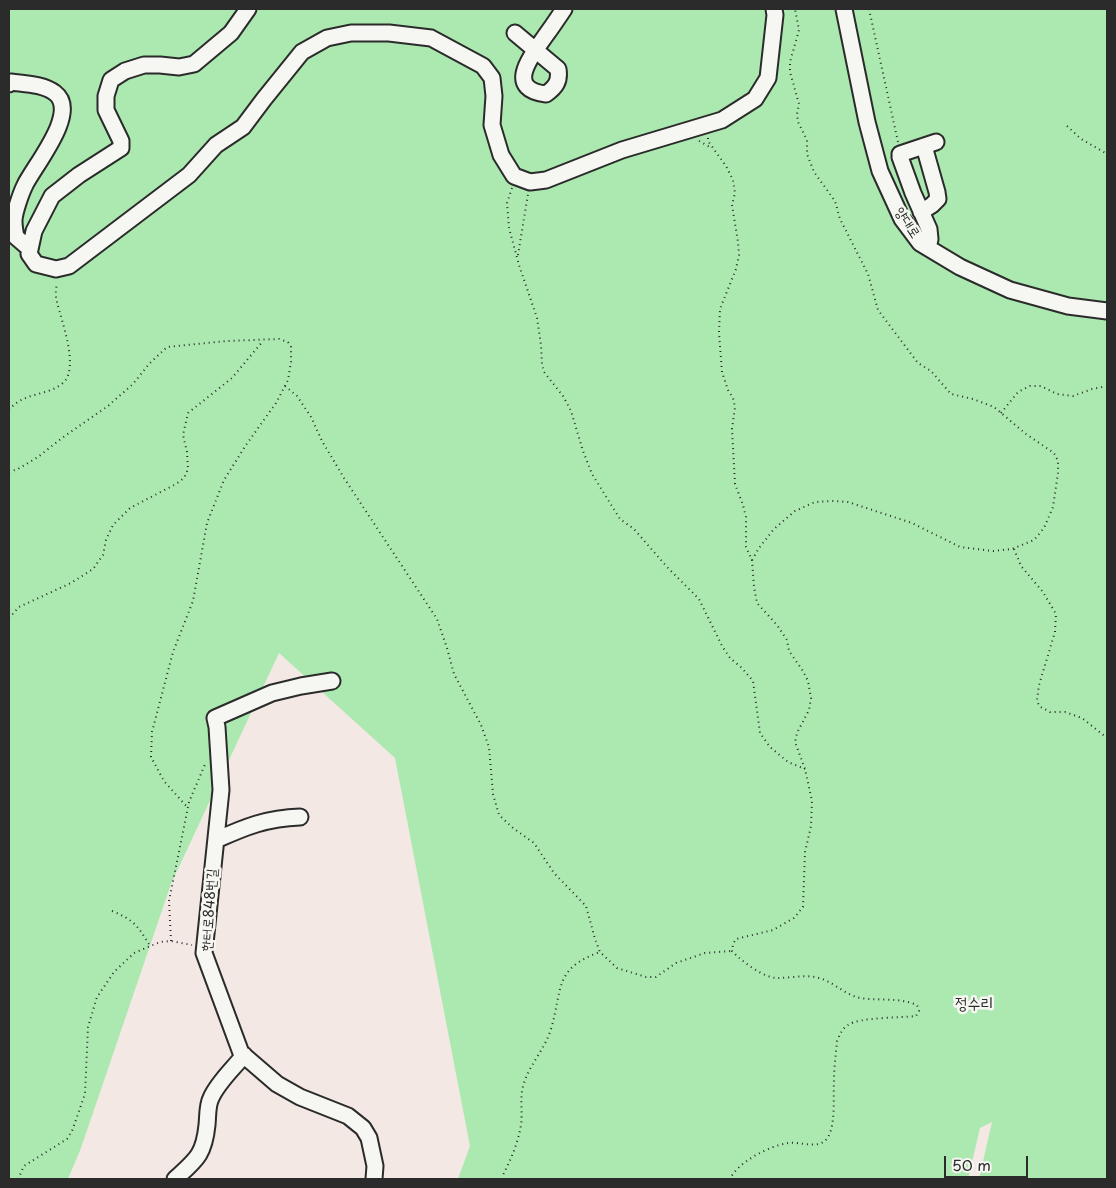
<!DOCTYPE html>
<html>
<head>
<meta charset="utf-8">
<style>
	body { margin:0 }
	#map { position:relative; width:1116px; height:1188px; overflow:hidden; background:#f3e8e4; font-family:"Playpen Sans",sans-serif }
	canvas { display:block }
	.frame { position:absolute; inset:0; border:10px solid #2b2b2b; pointer-events:none }
	.scale { position:absolute; left:944px; top:1156px; width:84px; height:22px; box-sizing:border-box; border:2px solid #2b2b2b; border-top:0; padding-left:6px; font-size:15px; line-height:18px; white-space:nowrap; color:#2b2b2b; -webkit-text-stroke:4px #f6f6f2; paint-order:stroke }
</style>
</head>
<body>
<div id="map">
<canvas width="1116" height="1188"></canvas>
<div class="frame"></div>
<div class="scale">50 m</div>
</div>
<script>
const ctx = document.querySelector('canvas').getContext('2d');
ctx.lineJoin = 'round';
function fillPath(path, color) {
  ctx.fillStyle = color;
  ctx.fill(path, 'evenodd');
}
function strokePath(path, color, width, dash) {
  ctx.strokeStyle = color;
  ctx.lineWidth = width;
  ctx.lineCap = dash ? 'butt' : 'round';
  ctx.setLineDash(dash || []);
  ctx.stroke(path);
}
function drawText(font, color, halo, rows, align = 'center') {
  ctx.font = font + ' "Playpen Sans","Poor Story",sans-serif';
  ctx.lineWidth = 5;
  ctx.setLineDash([]);
  ctx.textBaseline = 'middle';
  ctx.strokeStyle = halo;
  ctx.fillStyle = color;
  for (const [text, x, y, turn = 0] of rows) {
    ctx.save();
    ctx.translate(x, y);
    ctx.rotate((+turn || 0) * Math.PI / 180);
    ctx.textAlign = isNaN(turn) ? turn : align;
    if (halo) ctx.strokeText(text, 0, 0);
    ctx.fillText(text, 0, 0);
    ctx.restore();
  }
}
fillPath(new Path2D(`
	M 9,9 L 1107,9 L 1107,1179 L 979,1179 L 992,1122 L 980,1128 L 968,1179 L 458,1179 L 470,1146 L 395,758 L 279,653 L 171,884 L 81,1148 L 68,1179 L 9,1179 Z`), '#abe9b0');
const minor = new Path2D(`
	M 248,9 L 231,33 L 194,64 L 179,67 L 160,65 L 144,65 L 125,71 L 111,80 L 106,96 L 106,110 L 121,141 L 121,148 L 79,175 L 52,196 L 34,231 L 29,254 L 36,264 L 56,269 L 69,266 L 189,175 L 216,145 L 243,127 L 264,99 L 302,52 L 327,38 L 351,33 L 389,33 L 431,38 L 483,66 L 492,78 L 494,96 L 492,125 L 501,155 L 514,176 L 530,182 L 546,180 L 622,150 L 722,120 L 755,99 L 768,78 L 775,15 L 774,9
	M 844,9 L 867,122 L 880,171 L 902,219 L 920,243 L 960,267 L 1010,290 L 1068,306 L 1107,311
	M 515,33 L 558,69 C 560,81 556,87 546,94 C 503,89 533,54 546,35 C 552,27 558,18 564,9
	M 9,84 L 11,82 C 26,84 43,84 55,93 C 80,112 34,166 25,185 C 21,193 14,213 14,221 C 14,226 15,232 16,237 L 30,249
	M 900,154 L 936,142
	M 900,157 L 913,193 L 929,229 L 930,239 L 928,248
	M 921,212 L 932,205 L 938,199 L 937,192 L 924,146
	M 332,681 L 301,686 L 272,693 L 215,718 L 217,727 L 221,790 L 204,953 L 241,1053 L 277,1084 L 300,1097 L 348,1116 L 363,1128 L 369,1138 L 375,1166 L 374,1179
	M 216,840 C 245,827 267,818 300,817
	M 175,1179 C 196,1160 204,1155 207,1125 C 208,1116 207,1106 211,1098 C 218,1082 233,1069 244,1055`);
strokePath(minor, '#2b2b2b', 19);
strokePath(new Path2D(`
	M 869,9 L 898,142
	M 1067,126 L 1081,139 L 1107,154
	M 708,138 L 708,141 L 726,166 L 733,180 L 735,193 L 732,205 L 738,242 L 739,255 L 736,269 L 720,309 L 719,333 L 722,372 L 728,390 L 733,398 L 735,407 L 732,429 L 735,484 L 743,505 L 746,517 L 746,547 L 752,560 L 754,587 L 757,603 L 777,625 L 787,640 L 789,651 L 803,671 L 808,681 L 811,698 L 809,710 L 797,733 L 795,742 L 805,769 L 812,801 L 811,826 L 805,852 L 803,907 L 794,918 L 773,930 L 736,939 L 733,944 L 732,951 C 741,961 764,978 777,978 C 789,978 803,975 815,977 C 832,980 843,994 860,998 C 879,1001 898,997 917,1005 L 919,1011 L 916,1016 C 900,1018 859,1017 848,1025 C 842,1029 840,1034 837,1041 C 836,1054 834,1067 834,1080 C 833,1095 836,1124 828,1137 C 820,1151 800,1141 788,1143 C 769,1146 738,1162 730,1179
	M 699,141 L 710,147
	M 512,188 L 507,203 L 509,228 L 519,265 L 537,318 L 541,345 L 542,364 L 544,372 L 563,396 L 571,411 L 583,451 L 592,474 L 620,519 L 634,529 L 667,567 L 699,599 L 722,646 L 730,658 L 742,668 L 753,681 L 760,733 L 770,747 L 788,762 L 805,769
	M 518,255 L 528,194
	M 285,386 L 297,396 L 311,417 L 322,441 L 344,478 L 437,619 L 447,648 L 454,674 L 481,725 L 489,747 L 493,794 L 499,815 L 513,828 L 534,843 L 554,873 L 586,906 L 595,939 L 600,952 L 617,968 L 646,977 L 656,977 L 676,963 L 705,953 L 731,951
	M 9,410 C 25,391 46,397 63,383 C 80,368 61,320 57,302 C 55,295 56,289 57,283
	M 1001,413 L 1018,392 L 1030,386 L 1041,386 L 1057,394 L 1073,396 L 1092,389 L 1107,386
	M 9,472 L 18,469 L 38,457 L 62,438 L 108,406 L 133,384 L 149,364 L 167,347 L 227,341 L 279,339 L 288,342 L 291,347 L 291,362 L 288,380 L 276,403 L 246,445 L 224,480 L 207,523 L 193,601 L 173,652 L 152,732 L 151,757 L 164,781 L 188,808
	M 1014,549 L 1021,566 L 1043,592 L 1056,614 L 1055,632 L 1039,685 L 1037,700 L 1039,706 L 1050,712 L 1065,712 L 1082,718 L 1107,738
	M 752,560 L 759,548 L 774,529 L 795,511 L 815,502 L 834,501 L 848,502 L 912,523 L 960,547 L 993,551 L 1012,549 L 1034,540 L 1044,528 L 1053,507 L 1058,473 L 1058,461 L 1054,453 L 1026,434 L 994,407 L 973,399 L 951,394 L 931,371 L 918,363 L 878,310 L 868,274 L 840,219 L 835,201 L 814,172 L 807,154 L 807,140 L 798,122 L 797,114 L 799,104 L 790,72 L 790,62 L 799,30 L 795,9
	M 9,618 L 19,607 L 71,583 L 93,569 L 103,555 L 106,540 L 113,525 L 130,508 L 176,484 L 184,478 L 188,469 L 187,452 L 183,435 L 188,413 L 232,378 L 263,341
	M 112,911 C 134,920 138,926 150,946
	M 171,941 L 169,901 L 189,802 L 206,762
	M 18,1179 L 24,1166 L 67,1139 L 72,1131 L 85,1094 L 88,1027 L 97,997 L 114,972 L 134,953 L 160,942 L 171,941 L 192,945
	M 503,1179 L 503,1175 C 511,1159 518,1143 521,1125 C 523,1112 519,1097 524,1083 C 530,1064 545,1049 551,1029 C 563,989 553,969 600,952`), '#2b2b2b', 2, [1, 4]);
strokePath(minor, '#f6f6f2', 15);
drawText('14px', '#2b2b2b', '#f6f6f2', [
	["양대로",907,223,57],
	["한터로848번길",210,910,-86]
]);
drawText('16px', '#2b2b2b', '#f6f6f2', [
	["정수리",974,1005]
]);
</script>
</body>
</html>
